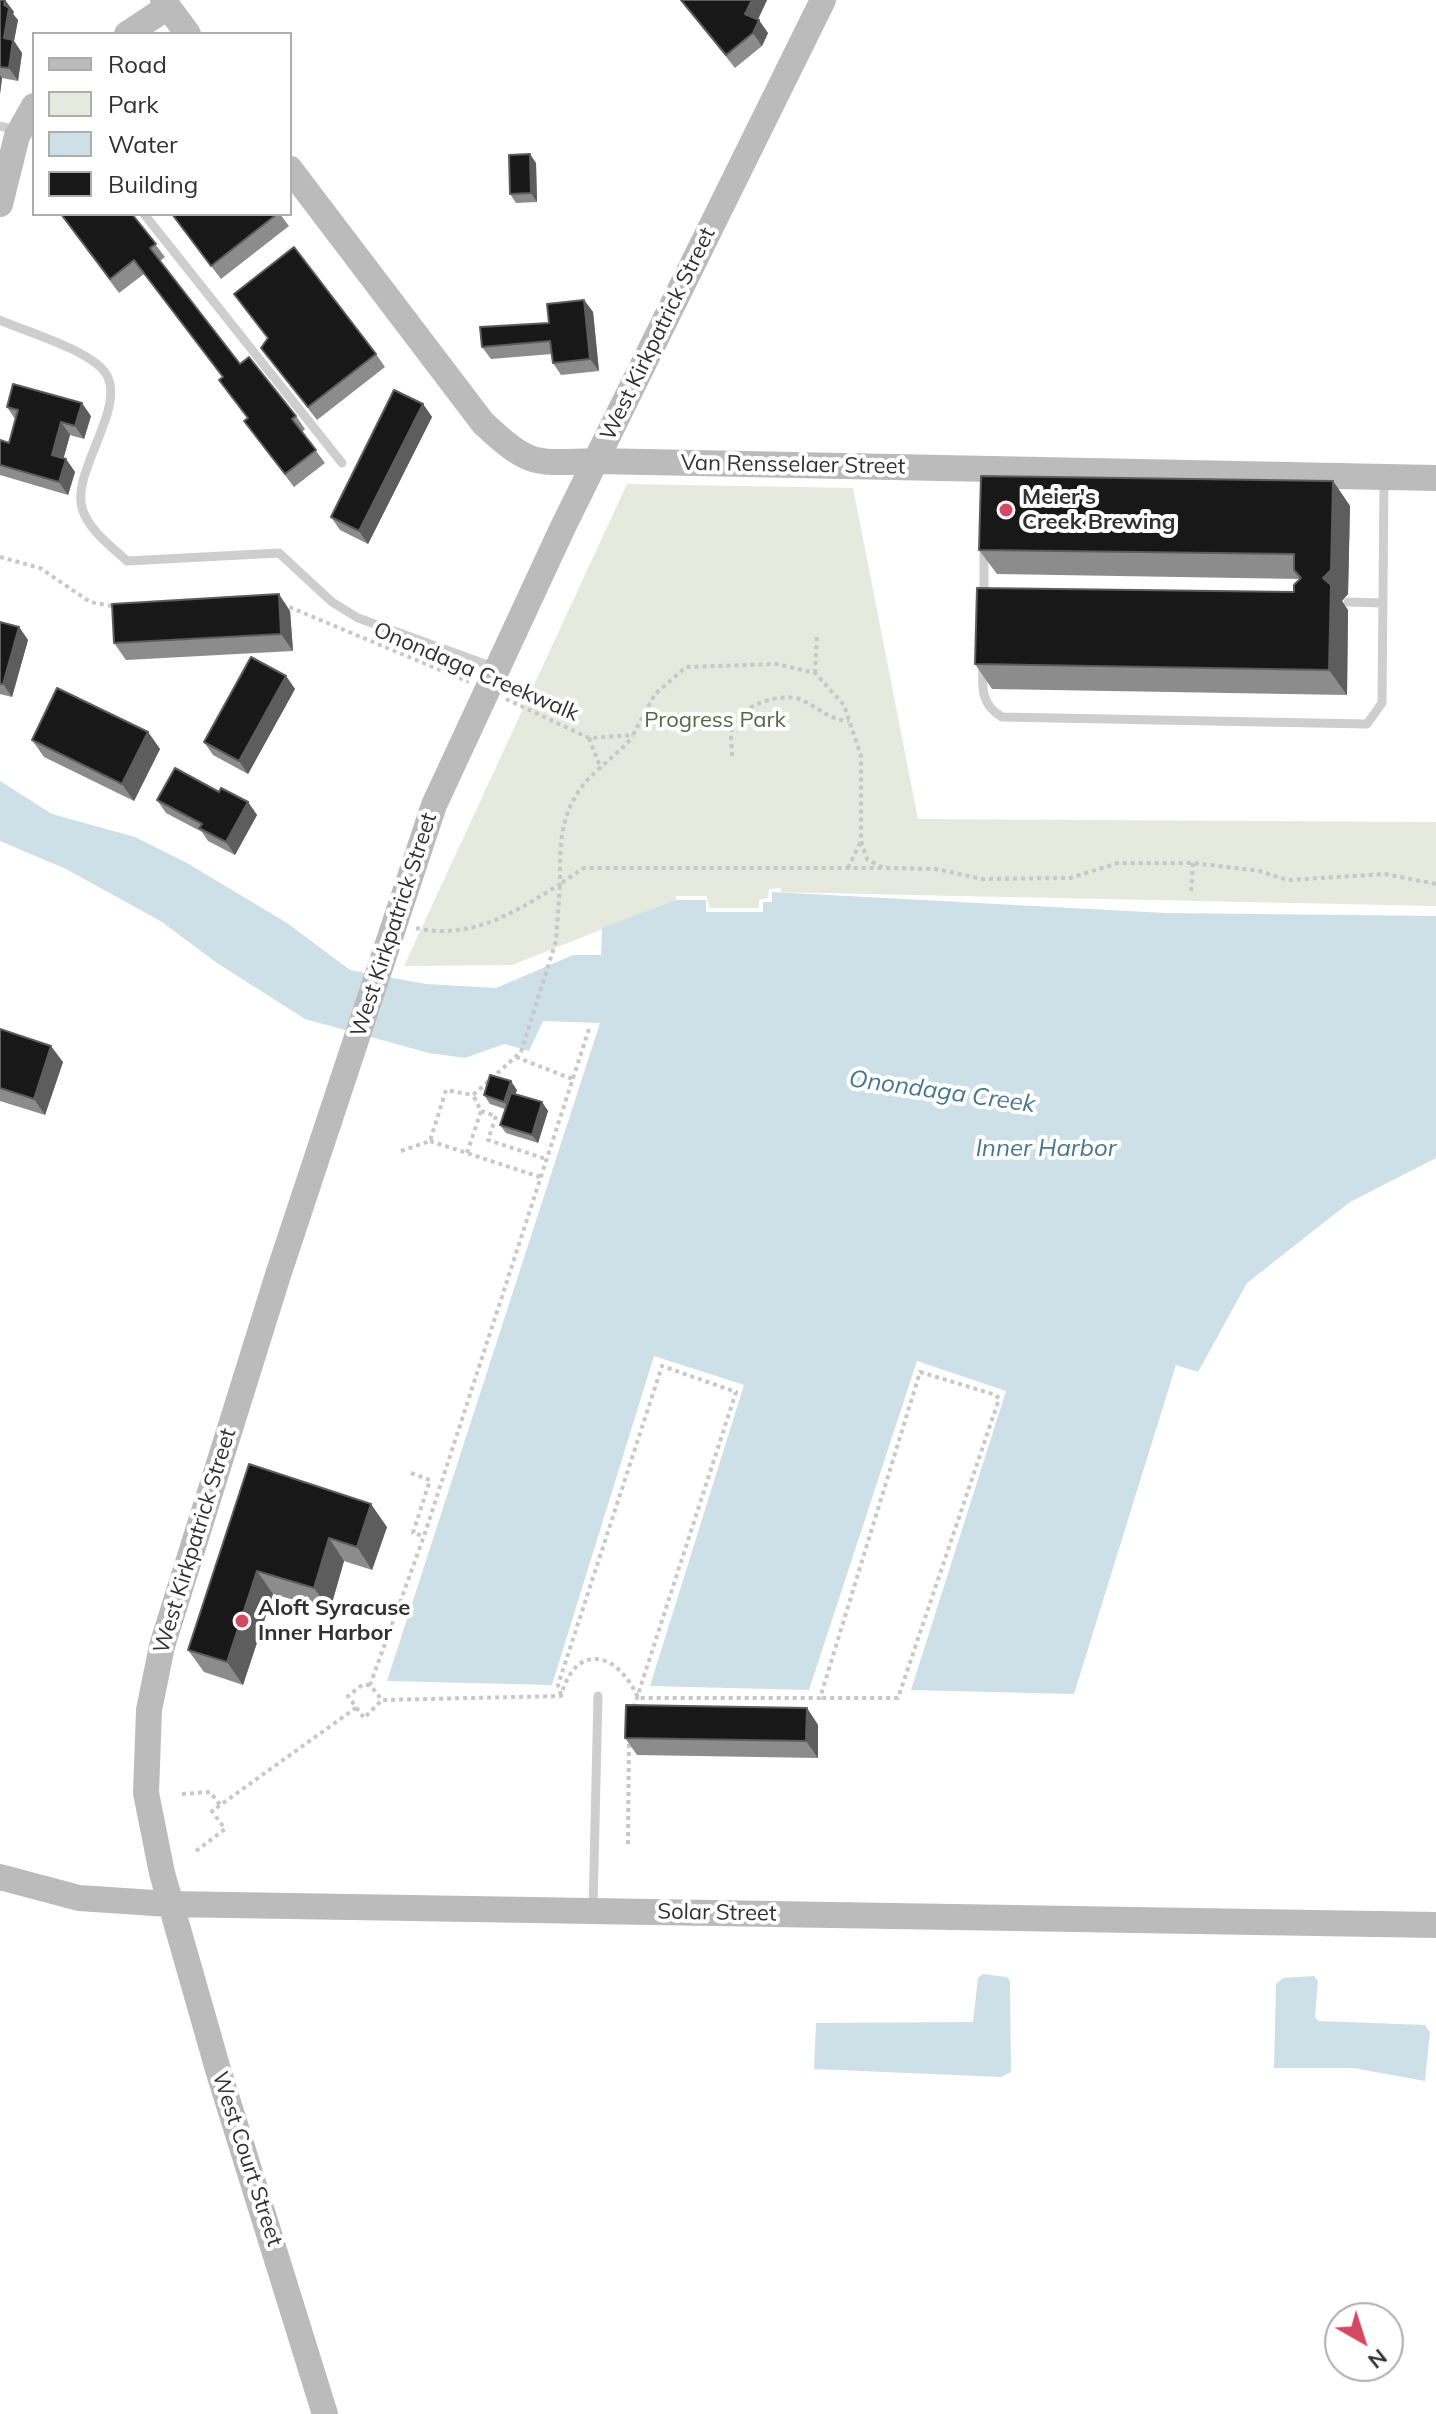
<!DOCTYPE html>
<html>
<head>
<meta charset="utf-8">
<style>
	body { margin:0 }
	#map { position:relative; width:1436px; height:2414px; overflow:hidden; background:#fff; font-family:Mulish,sans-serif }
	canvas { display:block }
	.legend { position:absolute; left:32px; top:32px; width:260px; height:184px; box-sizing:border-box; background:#fff; border:2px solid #adadad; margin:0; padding:10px 14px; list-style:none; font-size:24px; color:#313131 }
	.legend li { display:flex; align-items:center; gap:16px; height:40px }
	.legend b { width:40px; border:2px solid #adadad }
	.north { position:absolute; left:1324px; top:2302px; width:80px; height:80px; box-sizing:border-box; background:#fff; border:2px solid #adadad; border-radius:50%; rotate:141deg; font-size:22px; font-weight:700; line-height:32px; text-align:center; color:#313131 }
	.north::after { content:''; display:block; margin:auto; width:28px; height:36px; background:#d24961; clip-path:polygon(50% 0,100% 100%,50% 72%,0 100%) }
</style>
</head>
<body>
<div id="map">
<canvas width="1436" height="2414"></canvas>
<ul class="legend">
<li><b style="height:10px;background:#bbb"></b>Road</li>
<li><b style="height:22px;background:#e5e9de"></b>Park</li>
<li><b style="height:22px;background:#cde0e7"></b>Water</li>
<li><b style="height:22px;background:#181818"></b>Building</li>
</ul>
<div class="north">N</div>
</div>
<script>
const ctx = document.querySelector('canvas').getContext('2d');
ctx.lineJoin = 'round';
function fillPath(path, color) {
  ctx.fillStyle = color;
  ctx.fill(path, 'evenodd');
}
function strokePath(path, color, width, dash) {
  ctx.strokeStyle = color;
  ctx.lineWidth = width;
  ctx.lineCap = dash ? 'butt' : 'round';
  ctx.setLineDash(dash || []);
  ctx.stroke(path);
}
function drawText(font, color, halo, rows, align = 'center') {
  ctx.font = font + ' Mulish,sans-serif';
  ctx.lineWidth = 8;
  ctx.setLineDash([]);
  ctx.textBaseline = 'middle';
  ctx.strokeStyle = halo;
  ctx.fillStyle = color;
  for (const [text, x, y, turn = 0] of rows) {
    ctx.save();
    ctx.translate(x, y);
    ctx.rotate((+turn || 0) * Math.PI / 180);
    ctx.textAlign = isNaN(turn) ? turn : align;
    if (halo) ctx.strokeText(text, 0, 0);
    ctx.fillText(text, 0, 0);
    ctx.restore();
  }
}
fillPath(new Path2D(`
	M 627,484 L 853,488 L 918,819 L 1436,822 L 1436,906 L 773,892 L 772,902 L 763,912 L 706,912 L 676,900 L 512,965 L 404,966 Z`), '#e5e9de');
fillPath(new Path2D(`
	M 0,781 L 52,814 L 135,837 L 187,863 L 287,923 L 350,970 L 426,984 L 496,988 L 573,955 L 601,955 L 602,928 L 676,900 L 706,900 L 707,912 L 763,912 L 762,902 L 772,901 L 772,892 L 1165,913 L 1436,916 L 1436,1158 L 1350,1202 L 1247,1283 L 1198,1372 L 1176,1365 L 1074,1694 L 911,1690 L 1006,1391 L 917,1361 L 809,1690 L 650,1686 L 744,1385 L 654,1356 L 552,1685 L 387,1681 L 600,1023 L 543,1021 L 529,1051 L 504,1044 L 465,1058 L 429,1053 L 305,1019 L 217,963 L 162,922 L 66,869 L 0,841 Z
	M 983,1974 L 1007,1977 L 1010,1981 L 1011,2072 L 1001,2077 L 814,2069 L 816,2023 L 973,2022 L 978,1978 Z
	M 1314,1976 L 1318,1981 L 1315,2017 L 1319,2021 L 1425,2025 L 1430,2032 L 1425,2081 L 1353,2068 L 1274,2068 L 1276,1984 L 1283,1978 Z`), '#cde0e7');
fillPath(new Path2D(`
	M 781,888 L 781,892 L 772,892 L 772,902 L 763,902 L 763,912 L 706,912 L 706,900 L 676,900 L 676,896 L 706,896 L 710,908 L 759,908 L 759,900 L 768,898 L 769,889 Z`), '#fff');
strokePath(new Path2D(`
	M 0,557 L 40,568 L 90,602 L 117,607
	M 282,604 L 469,682
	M 815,673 L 817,635
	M 506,699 L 589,738 L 633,735 L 655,694 L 686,667 L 777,664 L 815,673 L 844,705 L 861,756 L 861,841 L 867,859 L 883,868 L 936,869 L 982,879 L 1070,878 L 1118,863 L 1193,863 L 1260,871 L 1287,880 L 1385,874 L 1436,884
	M 589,738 L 601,769
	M 732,756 C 732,745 728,730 736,720 C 747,704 781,693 799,699 C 818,706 827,720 849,721
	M 848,868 L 861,841
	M 1191,891 L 1193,863
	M 416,928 C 472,940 514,913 560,884 C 560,852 559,822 577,794 C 589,772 617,757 633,736
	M 589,1029 L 424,1536 L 370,1685 L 382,1700 L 561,1696 C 576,1640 619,1653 638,1698 L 820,1698 L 920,1372 L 996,1395 L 999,1399 L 898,1698 L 820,1698
	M 516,1057 L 572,1079
	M 481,1111 L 496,1116 L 488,1140 L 546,1159
	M 430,1141 L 540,1177
	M 401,1151 L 430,1141 L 446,1090 L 473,1095 L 521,1052 L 556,941 L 560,884 L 584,868 L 881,868
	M 467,1153 L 481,1111 L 473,1095
	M 411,1473 L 430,1480 L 413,1533 L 424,1536
	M 370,1685 L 362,1685 L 348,1696 L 364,1718 L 381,1701
	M 561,1695 L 558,1685 L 662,1366 L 736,1392 L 634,1707
	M 182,1794 L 210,1792 L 221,1806
	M 628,1844 L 629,1738
	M 196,1851 L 225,1829 L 212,1811 L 357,1707`), '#c8c8c8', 4, [4, 4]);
strokePath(new Path2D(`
	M 0,126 L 16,130
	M 144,214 L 342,463
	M 0,320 C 27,332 86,349 104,371 C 131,404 68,474 83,511 C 91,532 111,546 127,561 L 279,553 L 332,602 L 358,618 L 496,668
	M 984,599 L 984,546
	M 1348,602 L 1383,603
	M 983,666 C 982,688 981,705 1002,717 L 1367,724 L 1382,703 L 1384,480
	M 593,1908 L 598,1696`), '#cecece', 9);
strokePath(new Path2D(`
	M 163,0 L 188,34
	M 127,34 L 168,7
	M 290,169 L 483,423 C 530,467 534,463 596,461 L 1436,478
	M 0,204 L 17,136 L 34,106
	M 0,1877 L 79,1898 L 169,1904 L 1436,1925
	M 325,2414 L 219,2073 L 162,1873 L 146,1793 L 149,1710 L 162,1646 L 278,1275 L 434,805 L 562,529 L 823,0`), '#bbb', 26);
fillPath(new Path2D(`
	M 0,0 L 5,0 L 14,12 L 13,14 L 18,20 L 14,41 L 22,53 L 18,81 L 2,78 L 0,94 Z
	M 681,0 L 767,0 L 758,20 L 768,33 L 762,46 L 735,68 Z
	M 536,163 L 537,202 L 516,203 L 510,194 Z
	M 60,214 L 132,214 L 165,257 L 160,261 L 240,364 L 296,416 L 305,429 L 302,432 L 325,463 L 294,487 L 244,421 L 247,418 L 219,380 L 223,377 L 144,274 L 119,293 Z
	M 171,214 L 280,214 L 289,226 L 221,279 Z
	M 234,294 L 376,354 L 385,367 L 317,420 L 261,348 L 268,338 Z
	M 584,300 L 593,312 L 599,371 L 561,375 L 553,363 L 552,354 L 491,359 L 482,347 L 549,323 Z
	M 423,404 L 432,417 L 368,544 L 340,530 L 331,517 Z
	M 7,407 L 91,416 L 84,439 L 70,435 L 63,458 L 66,459 L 75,472 L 68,495 L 0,475 L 0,440 L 9,443 L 15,419 Z
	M 1333,481 L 1350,506 L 1348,594 L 1342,601 L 1348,610 L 1347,695 L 992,689 L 975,664 L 1294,592 L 1300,579 L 997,574 L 979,550 Z
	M 290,611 L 293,651 L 126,660 L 114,643 Z
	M 0,622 L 19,627 L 28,640 L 12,697 L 0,694 Z
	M 286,676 L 295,689 L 248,774 L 213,755 L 204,742 Z
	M 148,732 L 160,749 L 134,801 L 44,757 L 32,740 Z
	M 219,792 L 248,802 L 257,815 L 235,855 L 208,841 L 202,832 L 166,813 L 157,800 Z
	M 0,1029 L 63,1062 L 45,1115 L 0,1101 Z
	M 517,1090 L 515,1094 L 542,1102 L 548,1111 L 538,1143 L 506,1133 L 500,1125 L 505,1109 L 490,1104 L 484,1095 Z
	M 249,1464 L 387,1527 L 372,1570 L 344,1561 L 330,1610 L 273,1594 L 243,1685 L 204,1672 L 188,1650 Z
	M 807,1708 L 818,1725 L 818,1758 L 637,1755 L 625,1738 Z`), '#8c8c8c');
fillPath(new Path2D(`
	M 5,0 L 14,12 L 13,14 L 18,20 L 14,41 L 22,53 L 18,81 L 9,68 L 4,38 Z
	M 752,0 L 767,0 L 754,27 L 745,14 Z
	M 759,20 L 768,33 L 762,46 L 753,33 Z
	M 0,75 L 2,78 L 0,94 Z
	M 530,154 L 536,163 L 537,202 L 531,193 Z
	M 584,300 L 593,312 L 599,371 L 590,359 Z
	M 82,403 L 91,416 L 84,439 L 75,426 Z
	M 423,404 L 432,417 L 368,544 L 359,531 Z
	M 61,422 L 70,435 L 61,468 L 52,455 Z
	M 66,459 L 75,472 L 68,495 L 59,482 Z
	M 1333,481 L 1350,506 L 1348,594 L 1342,601 L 1348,610 L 1347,695 L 1329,670 L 1323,578 Z
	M 279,594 L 290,611 L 293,651 L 281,634 Z
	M 19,627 L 28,640 L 12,697 L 3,684 Z
	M 286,676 L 295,689 L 248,774 L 239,761 Z
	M 148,732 L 160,749 L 134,801 L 122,784 Z
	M 248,802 L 257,815 L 235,855 L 226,842 Z
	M 51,1046 L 63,1062 L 45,1115 L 34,1099 Z
	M 511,1081 L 517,1090 L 510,1110 L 504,1102 Z
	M 542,1102 L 548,1111 L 538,1143 L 532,1135 Z
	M 371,1504 L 387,1527 L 372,1570 L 357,1547 Z
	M 329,1538 L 344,1561 L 330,1610 L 314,1588 Z
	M 257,1571 L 273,1594 L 243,1685 L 227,1662 Z
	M 807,1708 L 818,1725 L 818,1758 L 806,1741 Z`), '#5d5d5d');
const building = new Path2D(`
	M 0,0 L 5,0 L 4,5 L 9,8 L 4,38 L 13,40 L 9,68 L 0,67 Z
	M 681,0 L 752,0 L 745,14 L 759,20 L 753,33 L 726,55 Z
	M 530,154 L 531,193 L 510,194 L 509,155 Z
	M 61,214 L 132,214 L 156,244 L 150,248 L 240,364 L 249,357 L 296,416 L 292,419 L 316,450 L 285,474 L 244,421 L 248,418 L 219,380 L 223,377 L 134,260 L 110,279 Z
	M 172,214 L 277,214 L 211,266 Z
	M 294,247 L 376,354 L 308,407 L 261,348 L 268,338 L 234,294 Z
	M 584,300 L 590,359 L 553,363 L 550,341 L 482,347 L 480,327 L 549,323 L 547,304 Z
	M 13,384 L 82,403 L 75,426 L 61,422 L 52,455 L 66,459 L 59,482 L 0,465 L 0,440 L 9,443 L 18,410 L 7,407 Z
	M 394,390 L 423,404 L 359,531 L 331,517 Z
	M 981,476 L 1333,481 L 1331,570 L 1323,578 L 1331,585 L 1329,670 L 975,664 L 977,588 L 1294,592 L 1294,585 L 1301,578 L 1294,570 L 1294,554 L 979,550 Z
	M 279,594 L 281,634 L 114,643 L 112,604 Z
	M 0,622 L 19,627 L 3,684 L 0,684 Z
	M 251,657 L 286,676 L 239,761 L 204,742 Z
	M 57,688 L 148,732 L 122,784 L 32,740 Z
	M 175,768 L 219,792 L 221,788 L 248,802 L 226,842 L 199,828 L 202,824 L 157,800 Z
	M 0,1029 L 51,1046 L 34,1099 L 0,1088 Z
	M 490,1075 L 511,1081 L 504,1102 L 484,1095 Z
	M 511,1093 L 542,1102 L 532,1135 L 500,1125 Z
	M 249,1464 L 371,1504 L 357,1547 L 329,1538 L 314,1588 L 257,1571 L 227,1662 L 188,1650 Z
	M 626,1705 L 807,1708 L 806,1741 L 625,1738 Z`);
fillPath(building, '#181818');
strokePath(building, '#5d5d5d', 2);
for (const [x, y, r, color] of [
	[1006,510,8,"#d24961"],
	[242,1621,8,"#d24961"]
]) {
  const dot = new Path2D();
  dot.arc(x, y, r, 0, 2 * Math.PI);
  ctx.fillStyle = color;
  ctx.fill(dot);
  strokePath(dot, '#fff', 3);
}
drawText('22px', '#313131', '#fff', [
	["West Kirkpatrick Street",658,334,-64],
	["Van Rensselaer Street",793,465,1],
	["Onondaga Creekwalk",476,672,23],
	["West Kirkpatrick Street",394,925,-72],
	["West Kirkpatrick Street",195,1541,-73],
	["Solar Street",717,1913,1],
	["West Court Street",247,2159,72]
]);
drawText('bold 22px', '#313131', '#fff', [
	["Meier's",1022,497],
	["Creek Brewing",1022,522],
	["Aloft Syracuse",258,1608],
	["Inner Harbor",258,1633]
], 'left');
drawText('22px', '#586843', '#fff', [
	["Progress Park",715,720]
]);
drawText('italic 24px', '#47778b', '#fff', [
	["Onondaga Creek",942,1092,8],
	["Inner Harbor",1046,1149]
]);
</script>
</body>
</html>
